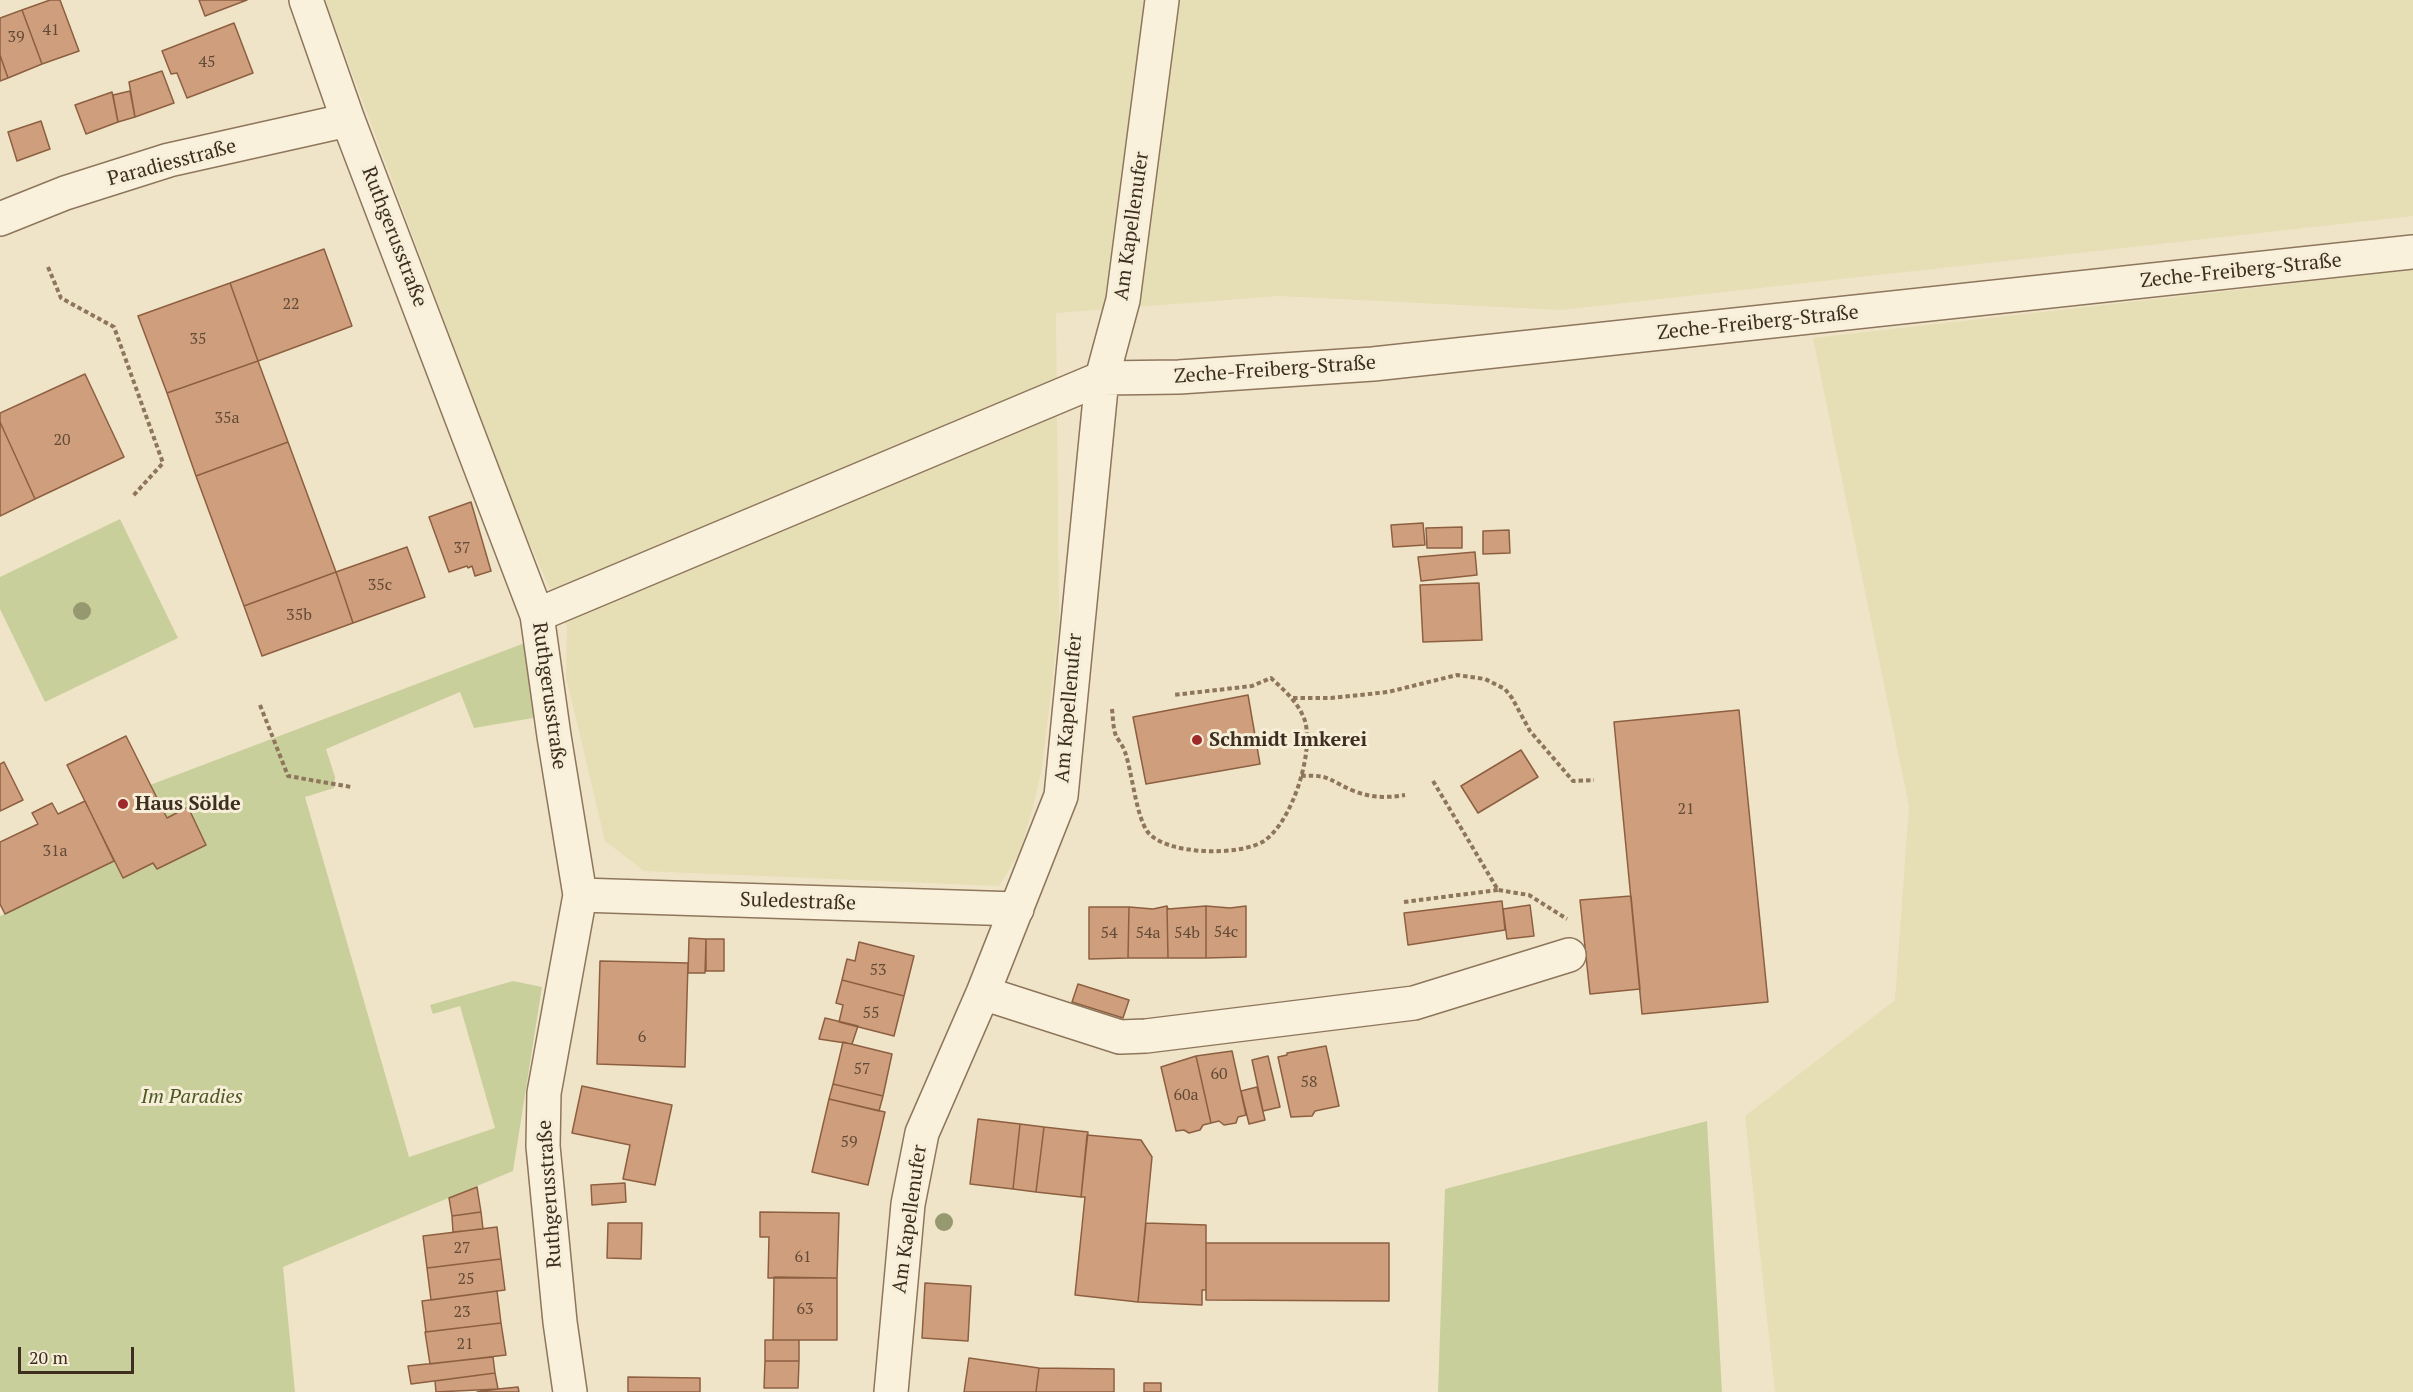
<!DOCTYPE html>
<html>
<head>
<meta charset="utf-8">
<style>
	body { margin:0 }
	#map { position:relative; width:2413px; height:1392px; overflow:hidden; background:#f0e4c8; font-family:"PT Serif",serif }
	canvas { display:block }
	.scale { position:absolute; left:18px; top:1347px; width:116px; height:27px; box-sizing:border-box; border:3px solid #3d2e20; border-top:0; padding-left:8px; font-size:18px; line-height:21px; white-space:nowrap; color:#3d2e20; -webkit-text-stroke:4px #f7eed8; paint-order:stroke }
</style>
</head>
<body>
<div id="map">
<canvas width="2413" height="1392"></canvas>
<div class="scale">20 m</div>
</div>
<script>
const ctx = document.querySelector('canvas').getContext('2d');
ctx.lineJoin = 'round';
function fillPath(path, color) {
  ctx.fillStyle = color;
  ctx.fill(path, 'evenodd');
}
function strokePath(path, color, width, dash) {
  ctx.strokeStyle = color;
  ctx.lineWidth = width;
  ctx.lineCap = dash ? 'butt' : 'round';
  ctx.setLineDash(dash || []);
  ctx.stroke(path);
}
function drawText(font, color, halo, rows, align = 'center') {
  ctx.font = font + ' "PT Serif",serif';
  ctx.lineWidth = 6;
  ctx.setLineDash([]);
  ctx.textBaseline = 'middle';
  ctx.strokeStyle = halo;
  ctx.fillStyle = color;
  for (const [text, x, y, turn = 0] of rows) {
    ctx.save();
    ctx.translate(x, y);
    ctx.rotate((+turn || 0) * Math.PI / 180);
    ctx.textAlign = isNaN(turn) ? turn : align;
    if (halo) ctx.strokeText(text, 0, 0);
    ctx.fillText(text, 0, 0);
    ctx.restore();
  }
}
fillPath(new Path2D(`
	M 325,0 L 2413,0 L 2413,216 L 1561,310 L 1279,296 L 1056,313 L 1059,623 L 1042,768 L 1033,807 L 1020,852 L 999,886 L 644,871 L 605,841 L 566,677 L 567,627 L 514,508 Z
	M 2413,270 L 2413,1392 L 1775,1392 L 1745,1116 L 1895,1000 L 1909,806 L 1813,338 Z`), '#e6deb5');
fillPath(new Path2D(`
	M 120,519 L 178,638 L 45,702 L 0,609 L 0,577 Z
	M 530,641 L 539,717 L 474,728 L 460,692 L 326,749 L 335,777 L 334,788 L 305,797 L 409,1157 L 495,1128 L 460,1006 L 433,1014 L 430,1005 L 513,981 L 542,987 L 513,1171 L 283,1267 L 295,1392 L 0,1392 L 0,916 L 114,861 L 153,863 L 157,869 L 206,845 L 188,808 L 167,818 L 150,785 Z
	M 1707,1121 L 1722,1392 L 1438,1392 L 1445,1189 Z`), '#c9cf9b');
const building = new Path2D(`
	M 50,0 L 60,0 L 79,51 L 42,64 L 22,10 Z
	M 199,0 L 247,0 L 205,16 Z
	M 22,10 L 42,64 L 8,78 L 0,55 L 0,18 Z
	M 234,23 L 253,73 L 187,98 L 177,73 L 171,74 L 162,51 Z
	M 0,55 L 8,78 L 0,81 Z
	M 162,71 L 174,103 L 135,117 L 129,82 Z
	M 130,91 L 135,117 L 118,122 L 113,95 Z
	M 112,92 L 118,122 L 86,134 L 75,105 Z
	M 41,121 L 50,149 L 17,161 L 8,132 Z
	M 324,249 L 352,326 L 258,361 L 230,283 Z
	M 230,283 L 258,361 L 167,393 L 138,316 Z
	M 258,361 L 288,442 L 196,476 L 167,393 Z
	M 85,374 L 124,457 L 35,499 L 0,422 L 0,413 Z
	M 0,422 L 35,499 L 0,516 Z
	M 288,442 L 336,572 L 244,606 L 196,476 Z
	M 471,502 L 491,571 L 475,576 L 472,566 L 468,568 L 467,566 L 449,572 L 429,517 Z
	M 1423,523 L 1425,545 L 1393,547 L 1391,525 Z
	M 1462,527 L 1462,548 L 1427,548 L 1426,528 Z
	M 1509,530 L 1510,553 L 1483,554 L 1483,531 Z
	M 407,547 L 425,597 L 353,623 L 336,572 Z
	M 1475,552 L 1477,575 L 1421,581 L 1418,557 Z
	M 336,572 L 353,623 L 262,656 L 244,606 Z
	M 1479,583 L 1482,640 L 1423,642 L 1420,585 Z
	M 1248,695 L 1260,764 L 1146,784 L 1133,717 Z
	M 1739,710 L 1768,1002 L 1642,1014 L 1614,722 Z
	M 126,736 L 167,818 L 188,807 L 206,845 L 157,869 L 153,863 L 123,878 L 67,765 Z
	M 1521,750 L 1538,777 L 1478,813 L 1461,786 Z
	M 4,762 L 23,800 L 0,811 L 0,764 Z
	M 85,801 L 114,861 L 5,914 L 0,904 L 0,842 L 38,824 L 32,813 L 52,803 L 58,814 Z
	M 1631,896 L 1640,989 L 1590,994 L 1580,900 Z
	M 1502,901 L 1505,930 L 1408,945 L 1404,913 Z
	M 1530,905 L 1534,936 L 1507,939 L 1503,909 Z
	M 1167,906 L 1168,909 L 1206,906 L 1206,958 L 1168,958 Z
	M 1167,906 L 1168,958 L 1128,958 L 1129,907 L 1153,909 Z
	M 1206,906 L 1230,908 L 1246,906 L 1246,957 L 1206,958 Z
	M 1089,907 L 1129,907 L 1128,958 L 1089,959 Z
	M 689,938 L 706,939 L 705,973 L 688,973 Z
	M 706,939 L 724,939 L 724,971 L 706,971 Z
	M 859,942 L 914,956 L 904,996 L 842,980 L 847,959 L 855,961 Z
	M 600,961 L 688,963 L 685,1067 L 597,1064 Z
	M 842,980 L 904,996 L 894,1036 L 839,1022 L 843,1005 L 836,1003 Z
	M 1078,984 L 1129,1000 L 1123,1018 L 1072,1002 Z
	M 825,1018 L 858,1026 L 852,1044 L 819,1039 Z
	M 843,1042 L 892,1054 L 883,1096 L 833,1084 Z
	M 1326,1046 L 1339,1106 L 1315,1111 L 1312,1116 L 1291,1117 L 1278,1057 L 1287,1055 L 1287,1053 Z
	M 1232,1051 L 1246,1115 L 1238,1117 L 1236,1123 L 1224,1125 L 1219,1121 L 1211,1123 L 1196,1056 Z
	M 1196,1056 L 1211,1123 L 1203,1125 L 1200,1130 L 1189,1133 L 1184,1130 L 1176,1131 L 1161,1067 Z
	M 1268,1056 L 1280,1107 L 1263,1111 L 1252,1060 Z
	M 833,1084 L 883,1096 L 879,1111 L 829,1099 Z
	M 582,1086 L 672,1105 L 655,1185 L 623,1179 L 630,1145 L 572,1133 Z
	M 1257,1087 L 1265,1120 L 1249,1124 L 1241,1091 Z
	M 829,1099 L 885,1112 L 868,1185 L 812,1172 Z
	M 978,1119 L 1020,1124 L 1013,1189 L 970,1184 Z
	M 1020,1124 L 1044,1127 L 1036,1192 L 1013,1189 Z
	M 1044,1127 L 1088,1132 L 1081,1197 L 1036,1192 Z
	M 1087,1135 L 1141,1140 L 1152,1157 L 1138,1302 L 1075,1295 L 1085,1197 L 1081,1197 Z
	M 625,1183 L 626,1202 L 592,1205 L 591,1185 Z
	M 477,1187 L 481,1212 L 452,1216 L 449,1198 Z
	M 481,1212 L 483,1229 L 453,1232 L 452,1216 Z
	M 760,1212 L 839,1213 L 837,1278 L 768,1278 L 769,1237 L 760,1237 Z
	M 608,1223 L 642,1223 L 641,1259 L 607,1258 Z
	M 1146,1223 L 1206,1225 L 1206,1290 L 1202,1290 L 1202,1305 L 1138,1302 Z
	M 497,1227 L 501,1259 L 427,1268 L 423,1236 Z
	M 1206,1243 L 1389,1243 L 1389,1301 L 1206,1300 Z
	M 501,1259 L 505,1290 L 431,1300 L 427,1268 Z
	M 774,1277 L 837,1278 L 837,1340 L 773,1340 Z
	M 925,1283 L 971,1286 L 968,1341 L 922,1338 Z
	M 497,1291 L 501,1323 L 426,1332 L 422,1301 Z
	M 501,1323 L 506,1355 L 430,1364 L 425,1332 Z
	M 765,1340 L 799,1340 L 799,1361 L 765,1361 Z
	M 493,1357 L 495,1373 L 411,1384 L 408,1366 Z
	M 969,1358 L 1039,1368 L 1036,1392 L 964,1392 Z
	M 765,1361 L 799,1361 L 798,1388 L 764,1388 Z
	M 1039,1368 L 1114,1369 L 1114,1392 L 1036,1392 Z
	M 495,1373 L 498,1389 L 436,1392 L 435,1381 Z
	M 628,1377 L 700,1378 L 700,1392 L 628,1392 Z
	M 1144,1383 L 1161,1383 L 1161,1392 L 1144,1392 Z
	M 518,1387 L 519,1392 L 477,1392 L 498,1389 Z`);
fillPath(building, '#cf9f7d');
strokePath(building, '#8d5f41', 1.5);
const minor = new Path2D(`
	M 306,0 L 348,120 L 537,615 L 554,736 L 580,895 L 544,1093 L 543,1146 L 560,1322 L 570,1392
	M 0,219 L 65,193 L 169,160 L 348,120
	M 537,615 L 1102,378 L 1179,377 L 1373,364 L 2413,252
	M 580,895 L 1017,909
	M 983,993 L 1120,1037 L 1146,1036 L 1414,1003 L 1569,955
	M 891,1392 L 908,1204 L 922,1133 L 983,993 L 1061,796 L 1102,378 L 1123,300 L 1162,0`);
strokePath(minor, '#8d765c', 36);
strokePath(new Path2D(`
	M 48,267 L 61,298 L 114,327 L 163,463 L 132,497
	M 1293,698 L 1331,698 L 1388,692 L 1457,675 L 1485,679 L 1505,689 L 1512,698 L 1530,731 L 1573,781 L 1594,780
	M 260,705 L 288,776 L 351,787
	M 1112,709 C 1113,718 1113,728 1116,736 C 1119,741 1123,746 1125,752 C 1132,772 1136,815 1147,831 C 1165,856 1241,856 1264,841 C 1292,822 1314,753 1305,721 C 1299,703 1284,690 1271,678 L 1252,686 L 1173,695
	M 1301,776 C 1331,774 1329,781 1354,791 C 1372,798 1387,798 1405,795
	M 1433,781 L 1498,890 L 1529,895 L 1567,919
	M 1404,902 L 1498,890`), '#8d765c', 4, [4.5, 3]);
strokePath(minor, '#faf1dc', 33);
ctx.fillStyle = '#96986f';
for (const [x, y] of [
	[82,611],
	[944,1222]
]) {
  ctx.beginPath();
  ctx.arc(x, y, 9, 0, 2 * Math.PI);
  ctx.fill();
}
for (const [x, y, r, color] of [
	[1197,740,6,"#9e2a2b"],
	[123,804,6,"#9e2a2b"]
]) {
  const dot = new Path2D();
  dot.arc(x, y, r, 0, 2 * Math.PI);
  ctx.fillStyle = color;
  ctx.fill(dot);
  strokePath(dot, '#f7eed8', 2);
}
drawText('16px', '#624a37', null, [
	["41",51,30],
	["39",16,37],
	["45",207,62],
	["22",291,304],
	["35",198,339],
	["35a",227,418],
	["20",62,440],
	["37",462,548],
	["35c",380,585],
	["35b",299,615],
	["21",1686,809],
	["31a",55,851],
	["54c",1226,932],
	["54",1109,933],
	["54a",1148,933],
	["54b",1187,933],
	["53",878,970],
	["55",871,1013],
	["6",642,1037],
	["57",862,1069],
	["60",1219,1074],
	["58",1309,1082],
	["60a",1186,1095],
	["59",849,1142],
	["27",462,1248],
	["61",803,1257],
	["25",466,1279],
	["63",805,1309],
	["23",462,1312],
	["21",465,1344]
]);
drawText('20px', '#3d2e20', '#f7eed8', [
	["Paradiesstraße",172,163,-15],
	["Am Kapellenufer",1132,226,-82],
	["Ruthgerusstraße",394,237,69],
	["Zeche-Freiberg-Straße",2241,271,-6],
	["Zeche-Freiberg-Straße",1758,323,-6],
	["Zeche-Freiberg-Straße",1275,370,-4],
	["Ruthgerusstraße",549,696,82],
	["Am Kapellenufer",1069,708,-85],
	["Suledestraße",798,902,2],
	["Ruthgerusstraße",550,1194,-94],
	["Am Kapellenufer",910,1219,-82]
]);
drawText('bold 20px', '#3d2e20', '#f7eed8', [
	["Schmidt Imkerei",1209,740],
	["Haus Sölde",135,804]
], 'left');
drawText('italic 20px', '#4d5a26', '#f7eed8', [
	["Im Paradies",192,1097]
]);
</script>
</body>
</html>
